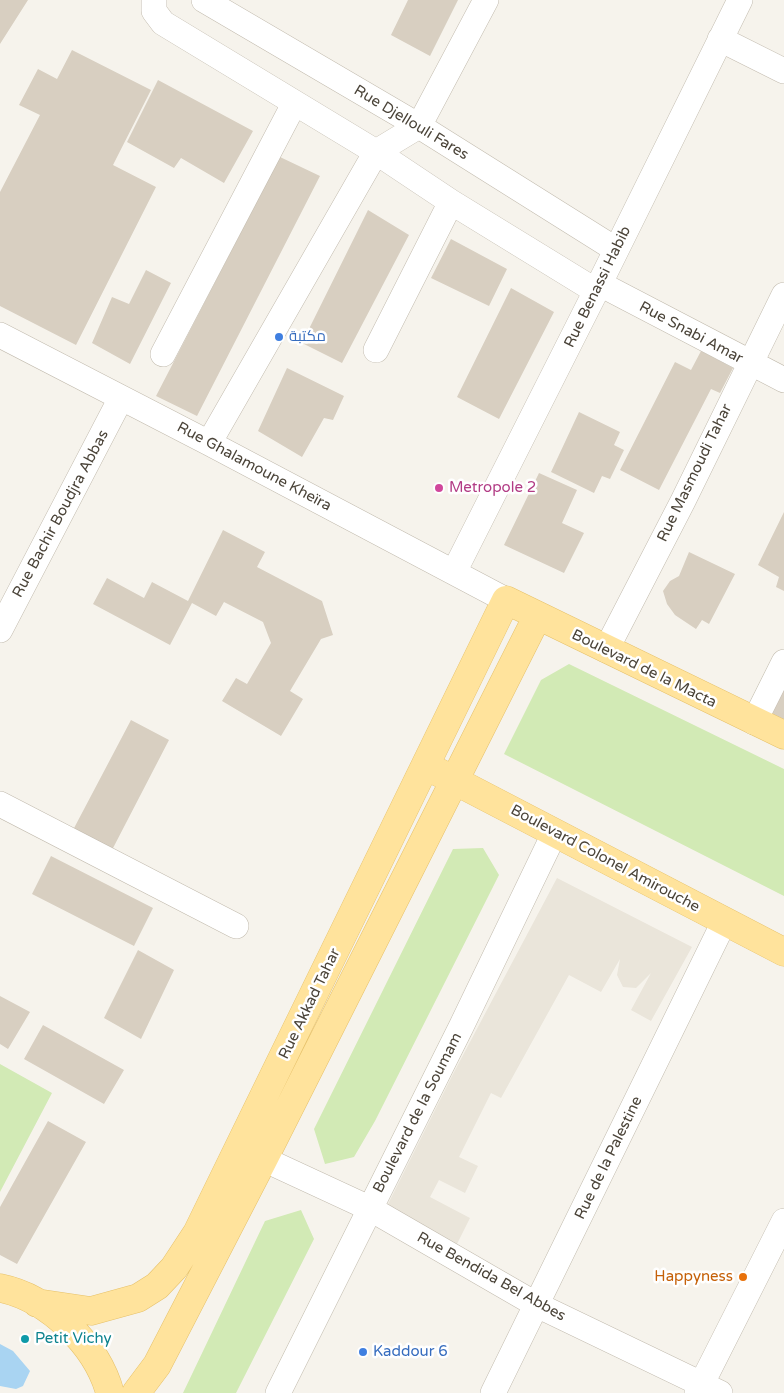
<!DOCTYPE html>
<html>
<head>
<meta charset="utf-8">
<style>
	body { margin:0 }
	canvas { display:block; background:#f6f3ec }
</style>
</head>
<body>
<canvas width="784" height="1393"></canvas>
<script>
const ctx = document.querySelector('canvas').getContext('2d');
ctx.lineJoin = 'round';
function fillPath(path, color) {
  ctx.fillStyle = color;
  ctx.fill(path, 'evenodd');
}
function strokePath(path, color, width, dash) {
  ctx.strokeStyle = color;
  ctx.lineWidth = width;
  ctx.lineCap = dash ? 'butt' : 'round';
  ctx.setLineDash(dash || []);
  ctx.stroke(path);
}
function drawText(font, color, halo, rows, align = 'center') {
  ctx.font = font + ' "Varela Round",Cairo,sans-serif';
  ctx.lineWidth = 5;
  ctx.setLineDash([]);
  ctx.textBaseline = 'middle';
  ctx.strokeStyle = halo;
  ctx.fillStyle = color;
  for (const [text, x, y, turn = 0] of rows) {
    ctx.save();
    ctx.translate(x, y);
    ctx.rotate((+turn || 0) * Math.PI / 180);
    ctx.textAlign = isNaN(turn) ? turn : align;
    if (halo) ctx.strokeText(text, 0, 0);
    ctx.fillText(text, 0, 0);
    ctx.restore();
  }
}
fillPath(new Path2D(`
	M 557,878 L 692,947 L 651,1021 L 631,1010 L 651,973 L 636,988 L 623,987 L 617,975 L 620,959 L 601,992 L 569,975 L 501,1098 L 491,1093 L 459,1157 L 478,1166 L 465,1193 L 439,1180 L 430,1197 L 470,1218 L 456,1246 L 385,1210 L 453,1074 Z`), '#eae5da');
fillPath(new Path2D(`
	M 569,664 L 784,769 L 784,896 L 504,754 L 541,680 Z
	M 483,848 L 499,875 L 375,1121 L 354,1157 L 325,1164 L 314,1129 L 453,849 Z
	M 0,1064 L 52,1093 L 0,1192 Z
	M 301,1210 L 314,1239 L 236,1393 L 183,1393 L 265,1221 Z`), '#d2eab5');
fillPath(new Path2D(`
	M 0,1344 L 13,1351 L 30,1371 L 23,1386 L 16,1389 L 0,1386 Z`), '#a9d4f2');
fillPath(new Path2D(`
	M 0,0 L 28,0 L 0,44 Z
	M 408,0 L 458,0 L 430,56 L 391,35 Z
	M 72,50 L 151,90 L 113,165 L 156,187 L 76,345 L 0,306 L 0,192 L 40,115 L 19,105 L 38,69 L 57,79 Z
	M 158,80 L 253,131 L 224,183 L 181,158 L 174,168 L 127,142 Z
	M 280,157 L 320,176 L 197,416 L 156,396 Z
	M 368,210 L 409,235 L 342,363 L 302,343 Z
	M 451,239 L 507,269 L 489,306 L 431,278 Z
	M 146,270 L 171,283 L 130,364 L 92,343 L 112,297 L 129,304 Z
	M 511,288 L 554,312 L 499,419 L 457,397 Z
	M 701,351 L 733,368 L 720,393 L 711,389 L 659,490 L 620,470 L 675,362 L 691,370 Z
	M 287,368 L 344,396 L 333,420 L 324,418 L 302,457 L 258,431 Z
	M 579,412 L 620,432 L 614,445 L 624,450 L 610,479 L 602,476 L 594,493 L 551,472 Z
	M 539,473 L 577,490 L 562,523 L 584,533 L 564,573 L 504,545 Z
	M 784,512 L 784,591 L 776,587 L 779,577 L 758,565 Z
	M 223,530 L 265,552 L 257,567 L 322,601 L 333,635 L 321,639 L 290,691 L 303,699 L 281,736 L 222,701 L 236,678 L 247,684 L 271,643 L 263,622 L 224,602 L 216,616 L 192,603 L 170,645 L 93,604 L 107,578 L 144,598 L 152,582 L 188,601 Z
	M 689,552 L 735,574 L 709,624 L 702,620 L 696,629 L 675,615 L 667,604 L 663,591 L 670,581 L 679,576 Z
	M 784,682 L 784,722 L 768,714 Z
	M 131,720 L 169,740 L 112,850 L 73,830 Z
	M 51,856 L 153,908 L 134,946 L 32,894 Z
	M 138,950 L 174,970 L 141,1039 L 104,1018 Z
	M 0,996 L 30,1012 L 8,1049 L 0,1044 Z
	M 43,1025 L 124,1070 L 104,1104 L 24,1059 Z
	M 48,1121 L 86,1142 L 17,1264 L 0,1255 L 0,1207 Z`), '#d8cfc1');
const minor = new Path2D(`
	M 154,0 L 154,11 L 163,23 L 376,152 L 451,202 L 596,291
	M 204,0 L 419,126 L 615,249
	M 720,39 L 784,71
	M 600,284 L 784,380
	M 0,335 L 209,443 L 506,600
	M 376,350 L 451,202
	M 163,354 L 294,104
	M 209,443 L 376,152 L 419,126 L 486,0
	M 454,572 L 596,291 L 740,0
	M 0,630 L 121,398
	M 606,650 L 683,501 L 784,295
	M 754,722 L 784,662
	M 0,804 L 236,926
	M 246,1151 L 369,1208 L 537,1305 L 720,1393
	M 278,1393 L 461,1027 L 555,832
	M 493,1393 L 724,922
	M 697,1393 L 784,1221`);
const major = new Path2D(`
	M 438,772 L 784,952
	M 0,1288 C 49,1298 97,1345 110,1393
	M 37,1303 L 91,1311 L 138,1298 L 157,1286 L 174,1268 L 197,1233 L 506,600 L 784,735
	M 136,1393 L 157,1365 L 263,1160 L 537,617`);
strokePath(minor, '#c2bbae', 26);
strokePath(major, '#e6c16a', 29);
strokePath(minor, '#fff', 25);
strokePath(major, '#ffe39c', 28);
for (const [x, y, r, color] of [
	[279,337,5,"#3f7fe0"],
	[439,488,5,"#d1479c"],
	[743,1277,5,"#e8710a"],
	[25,1339,5,"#0f9aa8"],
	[363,1352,5,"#3f7fe0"]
]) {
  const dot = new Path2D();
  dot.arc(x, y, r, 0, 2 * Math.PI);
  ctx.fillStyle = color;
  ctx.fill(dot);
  strokePath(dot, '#fff', 2);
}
drawText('15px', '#4b4439', '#fff', [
	["Rue Djellouli Fares",411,123,31],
	["Rue Benassi Habib",598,287,-64],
	["Rue Snabi Amar",691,333,28],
	["Rue Ghalamoune Kheïra",254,467,28],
	["Rue Masmoudi Tahar",695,473,-64],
	["Rue Bachir Boudjra Abbas",61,514,-62],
	["Boulevard de la Macta",644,669,26],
	["Boulevard Colonel Amirouche",605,859,28],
	["Rue Akkad Tahar",310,1004,-64],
	["Boulevard de la Soumam",418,1113,-63],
	["Rue de la Palestine",609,1158,-64],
	["Rue Bendida Bel Abbes",491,1277,29]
]);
drawText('15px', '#366cbe', '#fff', [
	["مكتبة",289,337],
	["Kaddour 6",373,1352]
], 'left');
drawText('15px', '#b23c85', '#fff', [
	["Metropole 2",449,488]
], 'left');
drawText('15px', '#c56008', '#fff', [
	["Happyness",733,1277]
], 'right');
drawText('15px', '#0d838f', '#fff', [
	["Petit Vichy",35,1339]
], 'left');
</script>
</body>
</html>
